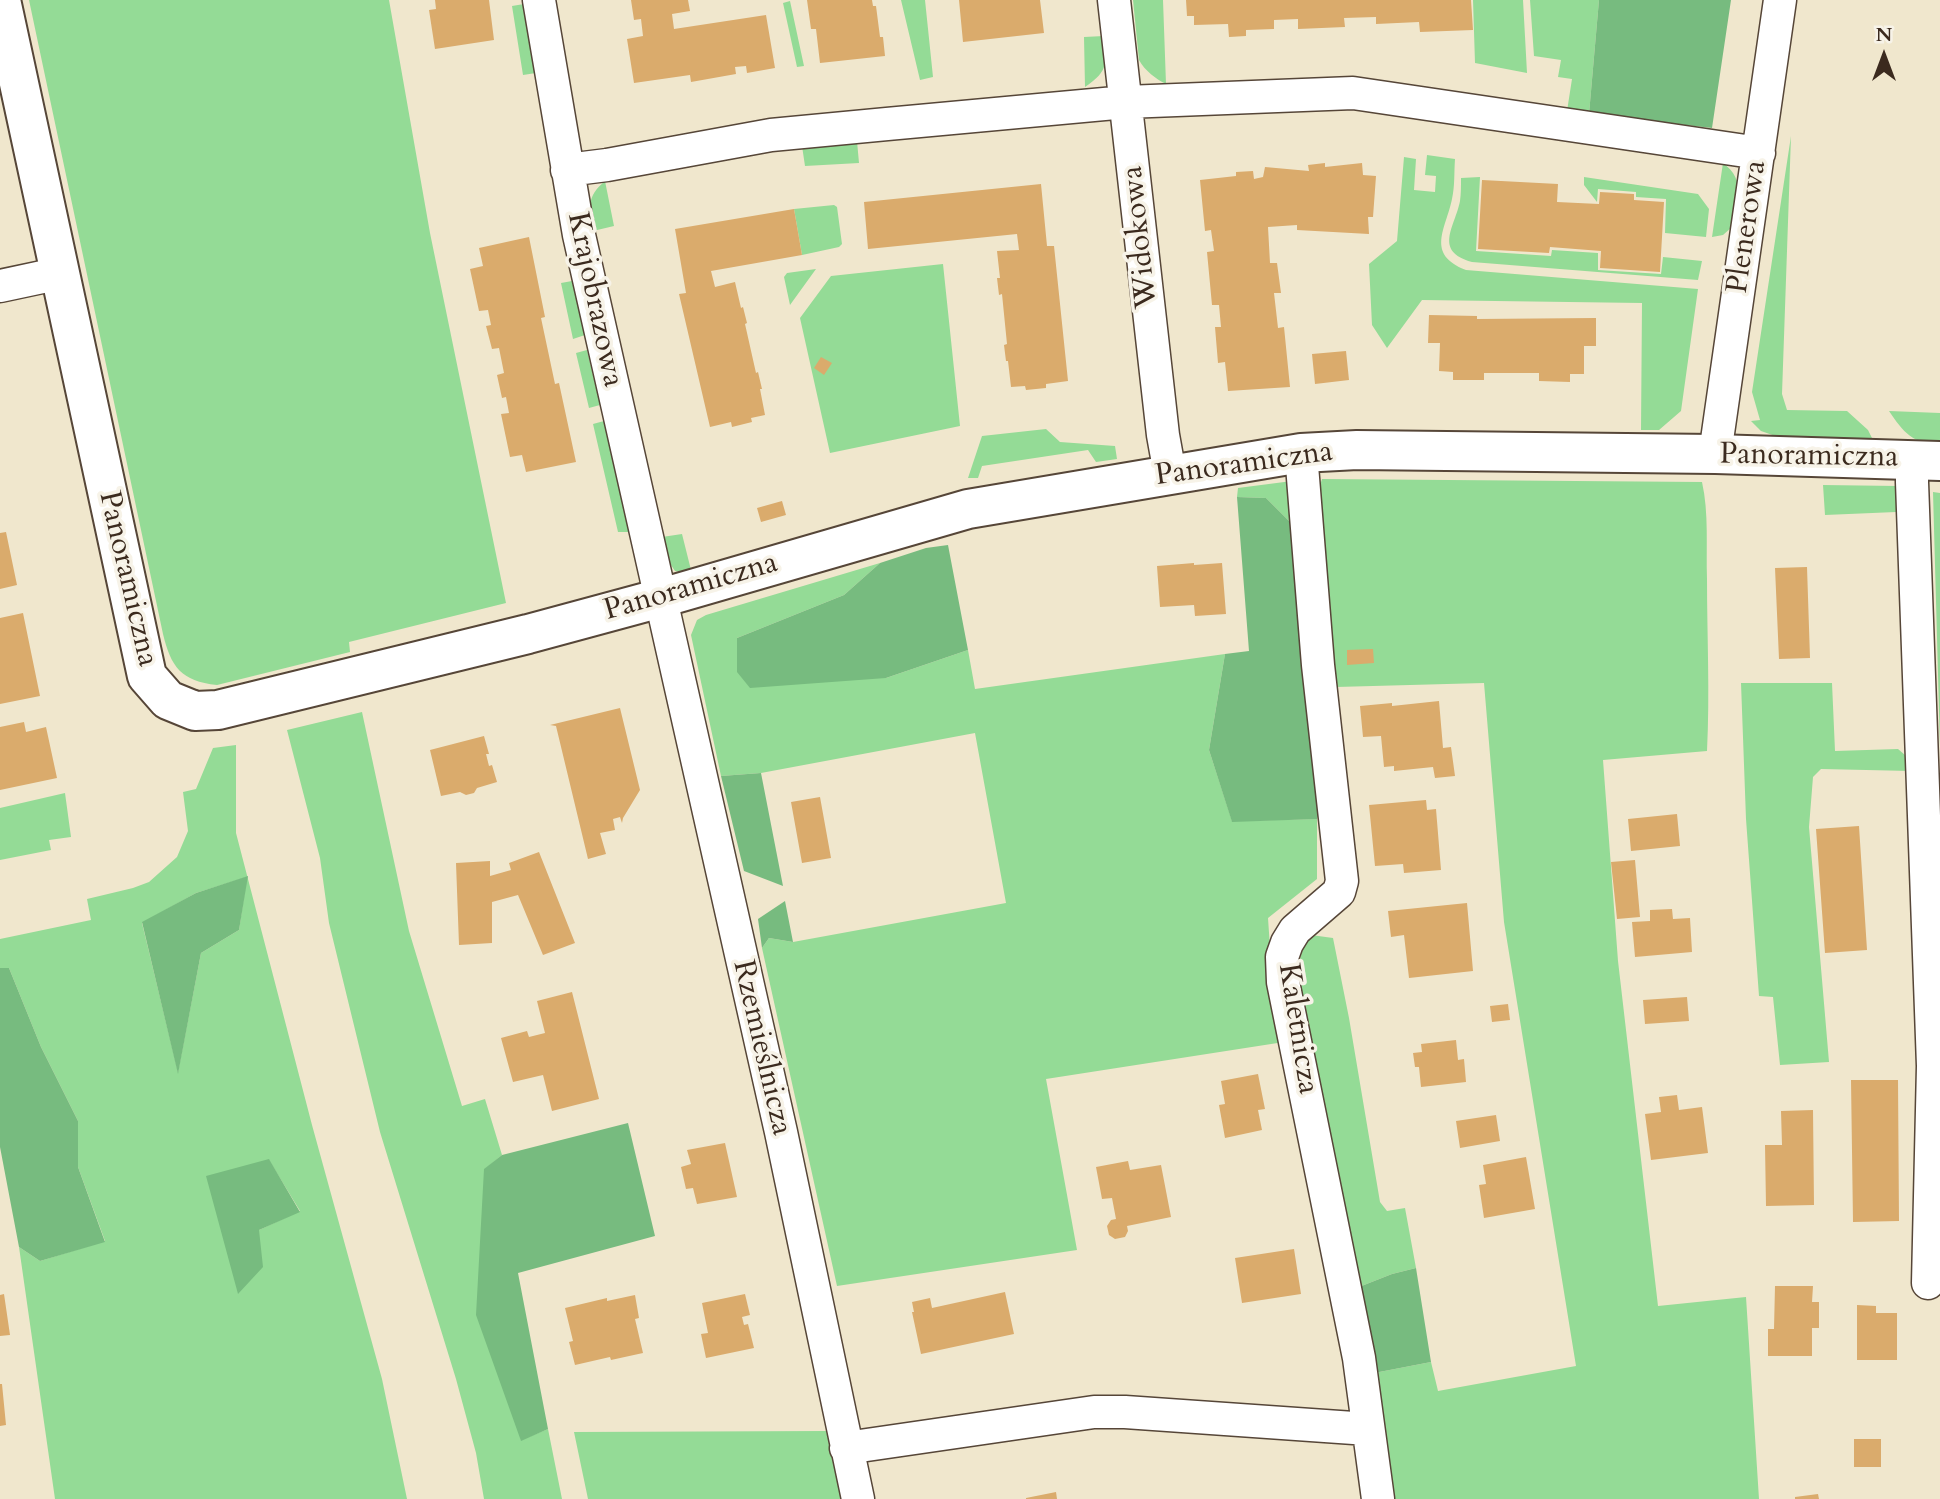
<!DOCTYPE html>
<html>
<head>
<meta charset="utf-8">
<style>
	body { margin:0 }
	#map { position:relative; width:1940px; height:1499px; overflow:hidden; background:#f0e7cd; font-family:Cardo,serif }
	canvas { display:block }
	.north { position:absolute; left:1849px; top:21px; width:70px; height:70px; -webkit-text-stroke:5px #f7f3e8; paint-order:stroke; rotate:0deg; font-size:19px; font-weight:700; line-height:28px; text-align:center; color:#3b2a1e }
	.north::after { content:''; display:block; margin:auto; width:24px; height:32px; background:#3b2a1e; clip-path:polygon(50% 0,100% 100%,50% 72%,0 100%) }
</style>
</head>
<body>
<div id="map">
<canvas width="1940" height="1499"></canvas>
<div class="north">N</div>
</div>
<script>
const ctx = document.querySelector('canvas').getContext('2d');
ctx.lineJoin = 'round';
function fillPath(path, color) {
  ctx.fillStyle = color;
  ctx.fill(path, 'evenodd');
}
function strokePath(path, color, width, dash) {
  ctx.strokeStyle = color;
  ctx.lineWidth = width;
  ctx.lineCap = dash ? 'butt' : 'round';
  ctx.setLineDash(dash || []);
  ctx.stroke(path);
}
function drawText(font, color, halo, rows, align = 'center') {
  ctx.font = font + ' Cardo,serif';
  ctx.lineWidth = 7;
  ctx.setLineDash([]);
  ctx.textBaseline = 'middle';
  ctx.strokeStyle = halo;
  ctx.fillStyle = color;
  for (const [text, x, y, turn = 0] of rows) {
    ctx.save();
    ctx.translate(x, y);
    ctx.rotate((+turn || 0) * Math.PI / 180);
    ctx.textAlign = isNaN(turn) ? turn : align;
    if (halo) ctx.strokeText(text, 0, 0);
    ctx.fillText(text, 0, 0);
    ctx.restore();
  }
}
fillPath(new Path2D(`
	M 29,0 L 389,0 L 430,233 L 506,603 L 349,642 L 350,652 L 217,685 C 181,681 171,667 163,634 Z
	M 901,0 L 925,0 L 933,77 L 920,80 Z
	M 1133,0 L 1163,0 L 1166,84 C 1156,79 1145,71 1139,60 Z
	M 1473,0 L 1523,0 L 1527,73 L 1475,63 Z
	M 1530,0 L 1599,0 L 1589,114 L 1567,111 L 1572,79 L 1558,77 L 1561,60 L 1534,56 Z
	M 790,1 L 804,66 L 797,67 L 783,3 Z
	M 524,4 L 536,73 L 523,75 L 512,6 Z
	M 1104,36 C 1106,63 1110,70 1085,87 L 1084,37 Z
	M 1791,136 L 1782,394 L 1787,410 L 1847,411 L 1868,430 L 1875,444 L 1784,439 L 1761,431 L 1751,421 L 1760,420 L 1752,392 Z
	M 857,141 L 859,163 L 805,166 L 802,146 Z
	M 1427,155 L 1455,159 C 1454,172 1455,186 1452,199 C 1446,229 1425,254 1466,270 L 1698,289 L 1681,411 L 1659,430 L 1641,430 L 1642,303 L 1422,300 L 1387,348 L 1372,325 L 1369,264 L 1397,241 L 1404,157 L 1416,159 L 1414,190 L 1435,192 L 1436,176 L 1425,175 Z
	M 1723,163 C 1747,181 1737,201 1732,227 L 1723,235 L 1712,237 Z
	M 1480,177 L 1476,251 L 1551,256 L 1552,250 L 1598,253 L 1598,270 L 1661,274 L 1663,257 L 1702,261 L 1698,280 L 1472,262 C 1433,251 1455,227 1460,201 C 1461,194 1461,186 1461,178 Z
	M 1584,177 L 1698,194 L 1709,209 L 1706,237 L 1665,233 L 1666,199 L 1636,197 L 1636,192 L 1598,189 L 1597,202 L 1584,185 Z
	M 605,181 L 614,226 L 593,231 C 589,208 586,197 605,181 Z
	M 834,205 L 837,207 L 842,244 L 839,247 L 802,255 L 794,209 Z
	M 943,264 L 960,426 L 830,453 L 800,318 L 831,276 Z
	M 816,269 L 790,305 L 784,277 L 787,273 Z
	M 572,281 L 585,335 L 573,339 L 561,283 Z
	M 587,350 L 600,405 L 589,408 L 576,353 Z
	M 1889,411 L 1940,413 L 1940,445 C 1912,443 1904,433 1889,411 Z
	M 604,421 L 630,532 L 618,532 L 593,424 Z
	M 1046,429 L 1060,442 L 1115,446 L 1117,459 L 1096,462 L 1088,450 L 982,466 L 978,478 L 968,478 L 982,436 Z
	M 1322,479 L 1702,482 C 1709,513 1706,547 1707,579 C 1707,636 1710,693 1707,751 L 1603,760 L 1618,961 L 1658,1306 L 1746,1297 L 1759,1499 L 1389,1499 L 1374,1373 L 1431,1362 L 1438,1391 L 1576,1366 L 1504,922 L 1484,683 L 1336,687 L 1316,498 Z
	M 1292,481 L 1298,530 L 1266,498 L 1237,497 L 1238,488 Z
	M 1823,485 L 1898,486 L 1896,512 L 1825,515 Z
	M 1933,492 L 1940,493 L 1940,747 Z
	M 682,534 L 692,574 L 675,571 L 665,556 L 662,537 Z
	M 880,563 L 844,595 L 737,638 L 886,678 L 968,650 L 975,689 L 1225,654 L 1209,750 L 1232,821 L 1317,819 L 1317,879 L 1268,918 L 1273,992 L 1284,1042 L 1046,1079 L 1077,1250 L 837,1286 L 762,948 L 769,938 L 793,942 L 1006,903 L 975,733 L 761,773 L 721,776 L 691,635 L 697,620 L 706,615 Z
	M 1741,683 L 1832,683 L 1835,751 L 1898,749 L 1905,755 L 1911,771 L 1821,769 L 1813,777 L 1809,827 L 1829,1062 L 1780,1065 L 1773,997 L 1759,996 L 1746,819 Z
	M 362,712 L 409,931 L 462,1106 L 485,1099 L 502,1155 L 484,1170 L 521,1440 L 548,1429 L 562,1499 L 484,1499 L 476,1453 L 456,1379 L 380,1132 L 329,923 L 320,858 L 287,730 Z
	M 236,745 L 236,833 L 312,1125 L 382,1379 L 407,1499 L 55,1499 L 19,1247 L 40,1261 L 105,1241 L 78,1167 L 78,1121 L 41,1047 L 9,968 L 0,968 L 0,939 L 91,920 L 87,899 L 133,888 L 149,882 L 177,857 L 188,831 L 183,792 L 196,789 L 213,748 ZM 247,877 L 239,930 L 201,953 L 178,1072 L 142,923 L 196,893 ZM 269,1160 L 300,1211 L 259,1230 Z
	M 65,793 L 71,837 L 49,840 L 51,850 L 0,860 L 0,808 Z
	M 1311,935 L 1333,938 L 1349,1018 L 1380,1202 L 1387,1211 L 1405,1208 L 1416,1268 L 1392,1274 L 1359,1287 L 1293,981 L 1303,949 Z
	M 826,1431 L 845,1499 L 588,1499 L 574,1432 Z`), '#94db96');
fillPath(new Path2D(`
	M 1599,0 L 1731,0 L 1712,128 L 1589,114 Z
	M 1237,497 L 1266,498 L 1298,530 L 1321,803 L 1317,819 L 1232,822 L 1209,750 L 1225,654 L 1249,651 Z
	M 948,545 L 968,650 L 886,678 L 750,688 L 737,672 L 737,638 L 844,595 L 880,563 L 926,548 Z
	M 761,773 L 783,886 L 744,871 L 721,776 Z
	M 248,876 L 239,930 L 201,953 L 178,1074 L 142,922 L 196,893 Z
	M 785,901 L 793,942 L 769,938 L 762,948 L 758,919 Z
	M 0,968 L 9,968 L 41,1047 L 78,1121 L 78,1167 L 105,1242 L 40,1261 L 19,1247 L 0,1147 Z
	M 628,1123 L 655,1236 L 518,1273 L 548,1429 L 521,1441 L 476,1315 L 484,1169 L 502,1155 Z
	M 269,1159 L 300,1212 L 259,1230 L 263,1267 L 238,1294 L 206,1176 Z
	M 1416,1268 L 1431,1362 L 1374,1373 L 1359,1287 L 1392,1274 Z`), '#77bb7f');
fillPath(new Path2D(`
	M 435,0 L 489,0 L 494,40 L 435,49 L 429,10 L 436,9 Z
	M 631,0 L 688,0 L 690,11 L 672,14 L 674,29 L 766,15 L 775,68 L 747,73 L 746,66 L 735,67 L 736,74 L 691,82 L 690,75 L 634,83 L 627,39 L 643,36 L 641,19 L 634,20 Z
	M 807,0 L 872,0 L 873,6 L 876,6 L 880,37 L 883,37 L 885,56 L 820,63 L 816,29 L 811,29 Z
	M 959,0 L 1040,0 L 1044,33 L 963,42 Z
	M 1186,0 L 1471,0 L 1473,30 L 1420,32 L 1419,22 L 1376,24 L 1376,17 L 1344,18 L 1345,27 L 1298,29 L 1298,19 L 1274,20 L 1274,29 L 1246,30 L 1246,36 L 1229,37 L 1228,24 L 1194,25 L 1194,16 L 1187,16 Z
	M 1325,163 L 1325,167 L 1362,163 L 1363,175 L 1376,176 L 1373,217 L 1368,217 L 1369,234 L 1297,230 L 1297,225 L 1268,227 L 1270,263 L 1277,263 L 1281,293 L 1274,293 L 1278,328 L 1284,327 L 1290,387 L 1228,391 L 1225,362 L 1218,363 L 1215,327 L 1221,327 L 1219,305 L 1212,305 L 1207,252 L 1214,251 L 1211,230 L 1205,231 L 1200,180 L 1236,176 L 1236,172 L 1253,171 L 1254,179 L 1263,177 L 1265,167 L 1309,171 L 1308,165 Z
	M 1482,180 L 1558,184 L 1557,202 L 1599,204 L 1600,192 L 1634,194 L 1634,200 L 1664,202 L 1660,272 L 1600,268 L 1601,251 L 1550,247 L 1549,253 L 1478,249 Z
	M 1041,184 L 1047,246 L 1054,246 L 1068,381 L 1046,384 L 1046,388 L 1026,390 L 1025,386 L 1011,387 L 1008,361 L 1006,361 L 1004,345 L 1007,344 L 1002,294 L 999,295 L 997,278 L 1000,278 L 997,251 L 1019,250 L 1017,234 L 868,249 L 864,202 Z
	M 794,209 L 802,255 L 711,271 L 715,287 L 735,282 L 741,308 L 743,307 L 747,323 L 745,324 L 756,373 L 758,372 L 762,389 L 760,389 L 765,415 L 751,418 L 752,422 L 732,427 L 731,422 L 710,427 L 679,294 L 686,293 L 675,229 Z
	M 529,237 L 545,317 L 541,318 L 555,384 L 559,383 L 576,462 L 526,472 L 522,455 L 510,457 L 501,414 L 509,413 L 506,397 L 502,398 L 497,375 L 504,373 L 499,348 L 492,349 L 486,326 L 491,325 L 488,310 L 479,311 L 470,269 L 483,266 L 479,248 Z
	M 1429,315 L 1477,316 L 1477,319 L 1596,318 L 1596,346 L 1584,346 L 1584,374 L 1570,374 L 1570,382 L 1539,381 L 1539,373 L 1484,373 L 1484,380 L 1453,380 L 1453,372 L 1439,371 L 1440,343 L 1428,343 Z
	M 1346,351 L 1349,380 L 1315,384 L 1312,354 Z
	M 821,357 L 832,363 L 824,375 L 814,368 Z
	M 782,501 L 786,515 L 761,522 L 757,508 Z
	M 6,532 L 17,585 L 0,589 L 0,533 Z
	M 1194,563 L 1194,565 L 1222,563 L 1226,614 L 1195,616 L 1194,605 L 1160,607 L 1157,566 Z
	M 1807,567 L 1810,658 L 1779,659 L 1775,568 Z
	M 23,613 L 40,696 L 0,704 L 0,618 Z
	M 1373,649 L 1374,663 L 1347,665 L 1347,650 Z
	M 1439,701 L 1443,748 L 1451,747 L 1455,776 L 1435,778 L 1433,767 L 1394,771 L 1394,766 L 1384,767 L 1381,736 L 1363,737 L 1360,706 L 1392,703 L 1392,706 Z
	M 620,708 L 640,790 L 623,818 L 622,823 L 620,817 L 613,819 L 615,830 L 600,833 L 606,854 L 588,859 L 556,726 L 550,725 Z
	M 24,722 L 26,732 L 46,727 L 57,778 L 0,790 L 0,727 Z
	M 484,736 L 489,754 L 486,754 L 489,766 L 492,765 L 497,782 L 477,788 L 474,793 L 466,795 L 460,792 L 441,796 L 430,750 Z
	M 820,797 L 831,858 L 802,863 L 791,802 Z
	M 1426,800 L 1427,810 L 1436,809 L 1441,870 L 1404,873 L 1403,864 L 1375,866 L 1369,805 Z
	M 1677,814 L 1680,846 L 1631,851 L 1628,819 Z
	M 1859,826 L 1867,950 L 1825,953 L 1816,829 Z
	M 539,852 L 575,943 L 543,955 L 518,895 L 492,902 L 492,943 L 459,945 L 456,863 L 490,861 L 490,876 L 511,870 L 509,863 Z
	M 1635,860 L 1640,917 L 1617,919 L 1611,862 Z
	M 1467,903 L 1473,971 L 1409,978 L 1404,935 L 1391,937 L 1388,911 Z
	M 1672,909 L 1673,919 L 1690,918 L 1692,952 L 1635,957 L 1632,922 L 1650,921 L 1650,910 Z
	M 572,992 L 599,1099 L 552,1111 L 543,1075 L 513,1082 L 501,1038 L 527,1031 L 529,1037 L 545,1033 L 537,1001 Z
	M 1687,997 L 1689,1021 L 1645,1024 L 1643,1000 Z
	M 1508,1004 L 1510,1020 L 1492,1022 L 1490,1006 Z
	M 1456,1040 L 1458,1060 L 1464,1059 L 1466,1082 L 1421,1087 L 1419,1067 L 1415,1067 L 1413,1053 L 1422,1052 L 1421,1044 Z
	M 1258,1074 L 1265,1109 L 1258,1110 L 1262,1130 L 1225,1138 L 1219,1105 L 1225,1104 L 1221,1081 Z
	M 1851,1080 L 1898,1080 L 1899,1221 L 1853,1222 Z
	M 1677,1095 L 1679,1110 L 1702,1107 L 1708,1153 L 1651,1160 L 1645,1114 L 1661,1112 L 1659,1097 Z
	M 1813,1110 L 1814,1205 L 1766,1206 L 1765,1145 L 1782,1145 L 1781,1111 Z
	M 1496,1115 L 1500,1141 L 1460,1148 L 1456,1121 Z
	M 725,1143 L 737,1197 L 697,1204 L 693,1188 L 686,1189 L 681,1167 L 691,1164 L 687,1150 Z
	M 1526,1157 L 1535,1209 L 1484,1218 L 1479,1185 L 1486,1184 L 1483,1165 Z
	M 1128,1161 L 1130,1170 L 1161,1165 L 1171,1217 L 1127,1226 L 1128,1231 L 1125,1237 L 1115,1239 L 1109,1235 L 1107,1226 L 1111,1220 L 1116,1219 L 1112,1198 L 1102,1199 L 1096,1167 Z
	M 1294,1249 L 1301,1294 L 1242,1303 L 1235,1258 Z
	M 1775,1286 L 1813,1286 L 1812,1302 L 1819,1302 L 1819,1328 L 1812,1328 L 1812,1356 L 1768,1356 L 1768,1329 L 1774,1329 Z
	M 1005,1292 L 1014,1334 L 921,1354 L 912,1312 L 914,1312 L 912,1302 L 930,1298 L 932,1308 Z
	M 4,1294 L 10,1335 L 0,1336 L 0,1295 Z
	M 745,1294 L 750,1315 L 742,1317 L 744,1325 L 748,1324 L 754,1348 L 706,1358 L 701,1334 L 708,1333 L 702,1303 Z
	M 635,1295 L 639,1318 L 635,1319 L 643,1353 L 611,1360 L 610,1357 L 575,1365 L 569,1342 L 573,1341 L 565,1308 L 607,1298 L 607,1301 Z
	M 1857,1305 L 1876,1306 L 1876,1313 L 1897,1313 L 1897,1360 L 1857,1360 Z
	M 0,1384 L 2,1384 L 6,1425 L 0,1426 Z
	M 1854,1439 L 1881,1439 L 1881,1467 L 1854,1467 Z
	M 1056,1492 L 1057,1499 L 1026,1499 L 1026,1498 Z
	M 1818,1494 L 1819,1499 L 1795,1499 L 1795,1497 Z`), '#daab6c');
const minor = new Path2D(`
	M 539,0 L 579,235 L 781,1132 L 858,1499
	M 1114,0 L 1163,435 L 1170,474
	M 567,170 L 607,165 L 771,135 L 887,124 L 1126,102 L 1353,93 L 1759,153
	M 0,286 L 61,273
	M 1301,453 L 1318,665 L 1342,881 L 1339,892 L 1295,930 L 1287,943 L 1282,957 L 1283,982 L 1359,1358 L 1378,1499
	M 1715,454 L 1780,0
	M 1912,459 L 1912,482 L 1933,1066 L 1928,1283
	M 846,1448 L 1094,1412 L 1125,1412 L 1368,1429`);
const tertiary = new Path2D(`
	M 1,0 L 147,676 L 168,700 L 195,711 L 218,710 L 528,634 L 661,598 L 968,509 L 1301,453 L 1357,450 L 1715,454 L 1940,461`);
strokePath(minor, '#564638', 35);
strokePath(tertiary, '#564638', 42);
strokePath(minor, '#fff', 32);
strokePath(tertiary, '#fff', 38);
drawText('30px', '#3b2a1e', '#f7f3e8', [
	["Plenerowa",1748,227,-82],
	["Widokowa",1141,237,-96],
	["Krajobrazowa",594,300,78],
	["Panoramiczna",1809,457,1],
	["Panoramiczna",1244,465,-8],
	["Panoramiczna",127,579,77],
	["Panoramiczna",691,588,-16],
	["Kaletnicza",1297,1029,81],
	["Rzemieślnicza",761,1048,77]
]);
</script>
</body>
</html>
